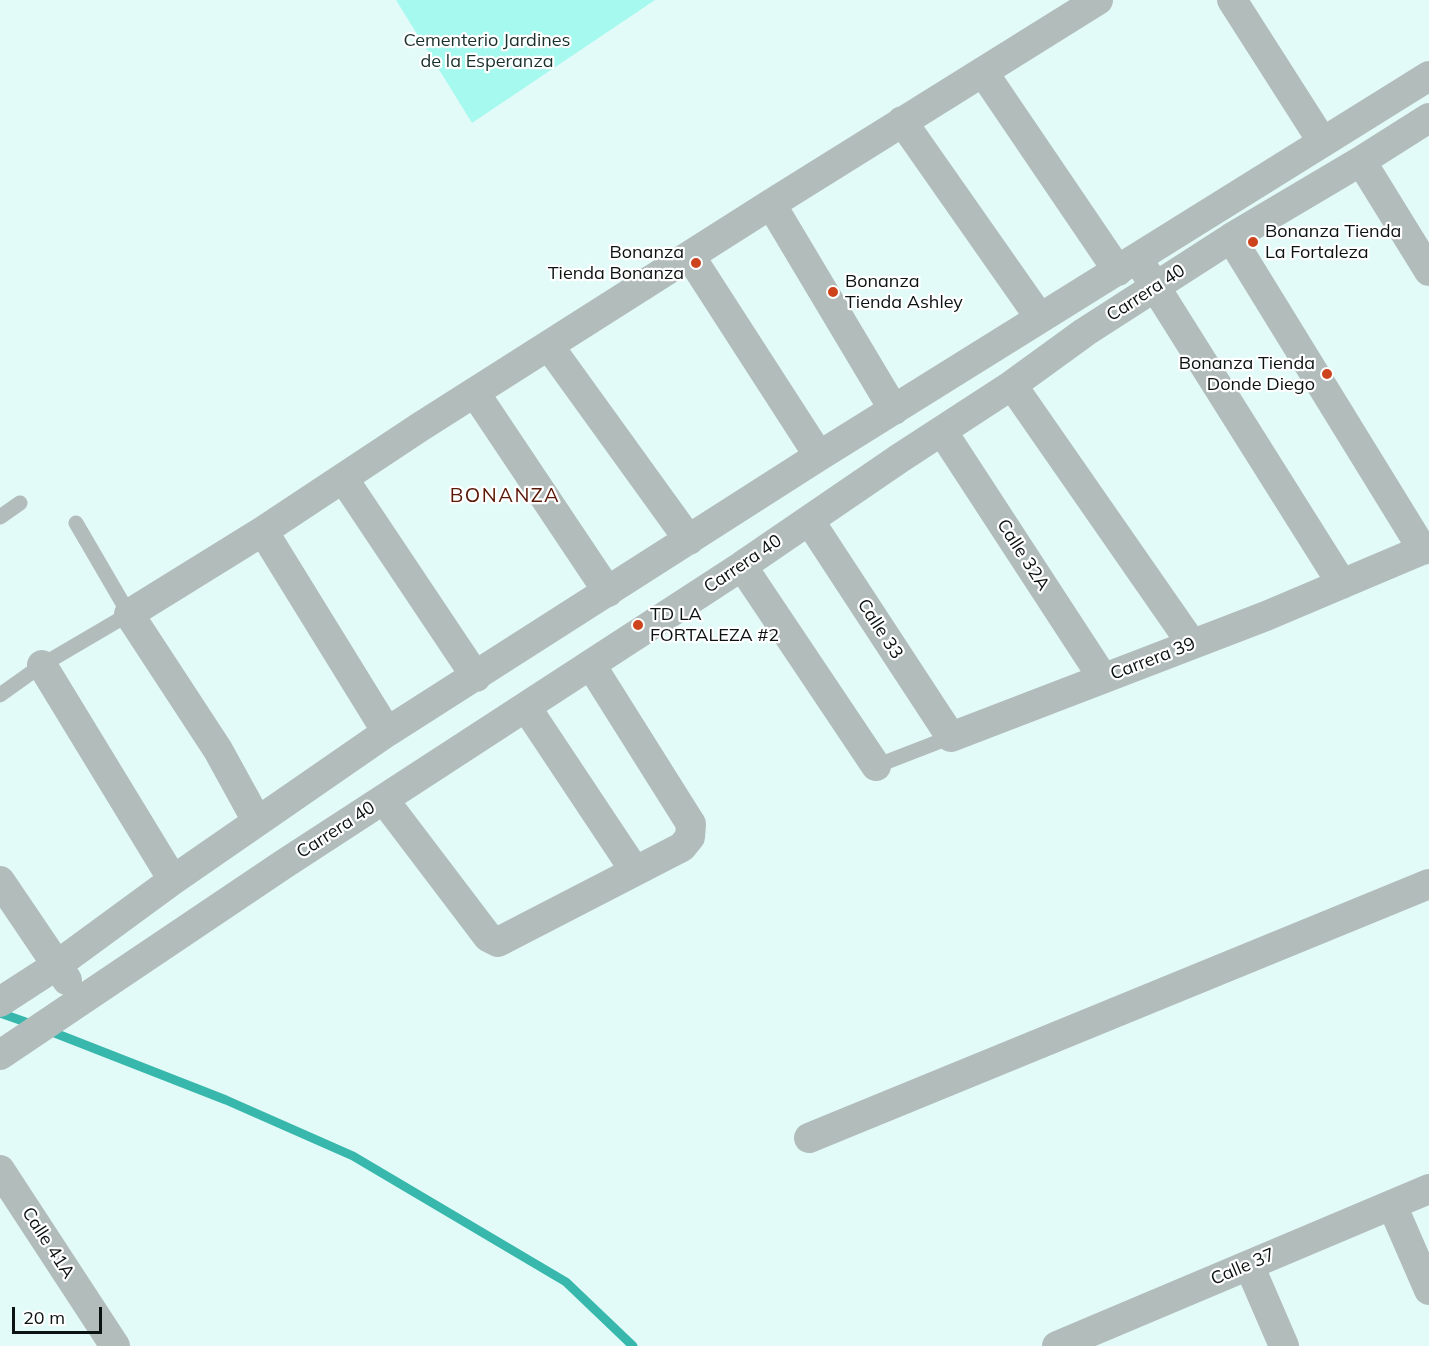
<!DOCTYPE html>
<html>
<head>
<meta charset="utf-8">
<style>
	body { margin:0 }
	#map { position:relative; width:1429px; height:1346px; overflow:hidden; background:#e2fbf8; font-family:Mulish,sans-serif }
	canvas { display:block }
	.scale { position:absolute; left:12px; top:1307px; width:90px; height:27px; box-sizing:border-box; border:3px solid #0b1312; border-top:0; padding-left:8px; font-size:18px; line-height:21px; white-space:nowrap; color:#0b1312; -webkit-text-stroke:4px #fff; paint-order:stroke }
</style>
</head>
<body>
<div id="map">
<canvas width="1429" height="1346"></canvas>
<div class="scale">20 m</div>
</div>
<script>
const ctx = document.querySelector('canvas').getContext('2d');
ctx.lineJoin = 'round';
function fillPath(path, color) {
  ctx.fillStyle = color;
  ctx.fill(path, 'evenodd');
}
function strokePath(path, color, width, dash) {
  ctx.strokeStyle = color;
  ctx.lineWidth = width;
  ctx.lineCap = dash ? 'butt' : 'round';
  ctx.setLineDash(dash || []);
  ctx.stroke(path);
}
function drawText(font, color, halo, rows, align = 'center') {
  ctx.font = font + ' Mulish,sans-serif';
  ctx.lineWidth = 4.5;
  ctx.setLineDash([]);
  ctx.textBaseline = 'middle';
  ctx.strokeStyle = halo;
  ctx.fillStyle = color;
  for (const [text, x, y, turn = 0] of rows) {
    ctx.save();
    ctx.translate(x, y);
    ctx.rotate((+turn || 0) * Math.PI / 180);
    ctx.textAlign = isNaN(turn) ? turn : align;
    if (halo) ctx.strokeText(text, 0, 0);
    ctx.fillText(text, 0, 0);
    ctx.restore();
  }
}
fillPath(new Path2D(`
	M 396,0 L 655,0 L 472,123 Z`), '#a6f9ef');
strokePath(new Path2D(`
	M 0,1013 L 34,1025
	M 47,1030 L 226,1100 L 353,1156 L 566,1282 L 633,1346`), '#38b8ac', 9);
strokePath(new Path2D(`
	M 0,517 L 20,503
	M 0,695 L 42,665 L 129,614 L 76,523
	M 876,766 L 951,737`), '#b2bdbb', 15);
strokePath(new Path2D(`
	M 1232,0 L 1322,141
	M 983,72 L 1118,271
	M 902,121 L 1040,318
	M 1361,161 L 1429,271
	M 771,204 L 894,410
	M 1231,238 L 1423,550
	M 690,256 L 819,456
	M 1144,269 L 1342,584
	M 549,346 L 689,540
	M 1012,385 L 1192,644
	M 475,393 L 608,592
	M 942,431 L 1103,678
	M 343,478 L 476,677
	M 809,520 L 951,737 L 1266,616 L 1429,547
	M 263,531 L 387,732
	M 742,566 L 876,766
	M 42,665 L 173,880
	M 526,707 L 635,871
	M 384,800 L 488,937 L 498,942 L 682,847 L 690,837 L 691,824 L 591,665
	M 257,821 L 218,750 L 129,614 L 263,531 L 420,427 L 771,204 L 1098,0
	M 0,881 L 67,980
	M 0,1002 L 57,965 L 173,880 L 387,732 L 819,456 L 1429,76
	M 0,1055 L 284,864 L 742,566 L 900,458 L 1012,385 L 1085,332 L 1231,238 L 1361,161 L 1429,118
	M 809,1138 L 1429,884
	M 0,1170 L 115,1346
	M 1392,1205 L 1429,1290
	M 1249,1265 L 1284,1346
	M 1057,1346 L 1429,1189`), '#b2bdbb', 30);
for (const [x, y, r, color] of [
	[1253,242,6,"#cc431c"],
	[696,263,6,"#cc431c"],
	[833,292,6,"#cc431c"],
	[1327,374,6,"#cc431c"],
	[638,625,6,"#cc431c"]
]) {
  const dot = new Path2D();
  dot.arc(x, y, r, 0, 2 * Math.PI);
  ctx.fillStyle = color;
  ctx.fill(dot);
  strokePath(dot, '#fff', 2);
}
drawText('18px', '#1a302d', '#fff', [
	["Cementerio Jardines",487,41],
	["de la Esperanza",487,62]
]);
drawText('18px', '#0b1312', '#fff', [
	["Bonanza Tienda",1265,232],
	["La Fortaleza",1265,253],
	["Bonanza",684,253,"right"],
	["Tienda Bonanza",684,274,"right"],
	["Bonanza",845,282],
	["Tienda Ashley",845,303],
	["Bonanza Tienda",1315,364,"right"],
	["Donde Diego",1315,385,"right"],
	["TD LA",650,615],
	["FORTALEZA #2",650,636]
], 'left');
drawText('18px', '#0b1312', '#fff', [
	["Carrera 40",1146,293,-33],
	["Calle 32A",1023,555,57],
	["Carrera 40",743,564,-34],
	["Calle 33",880,629,57],
	["Carrera 39",1153,659,-21],
	["Carrera 40",336,830,-33],
	["Calle 41A",48,1243,57],
	["Calle 37",1243,1267,-23]
]);
ctx.letterSpacing = '1.5px';
drawText('20px', '#591705', '#fff', [
	["BONANZA",505,496]
]);
ctx.letterSpacing = '0px';
</script>
</body>
</html>
